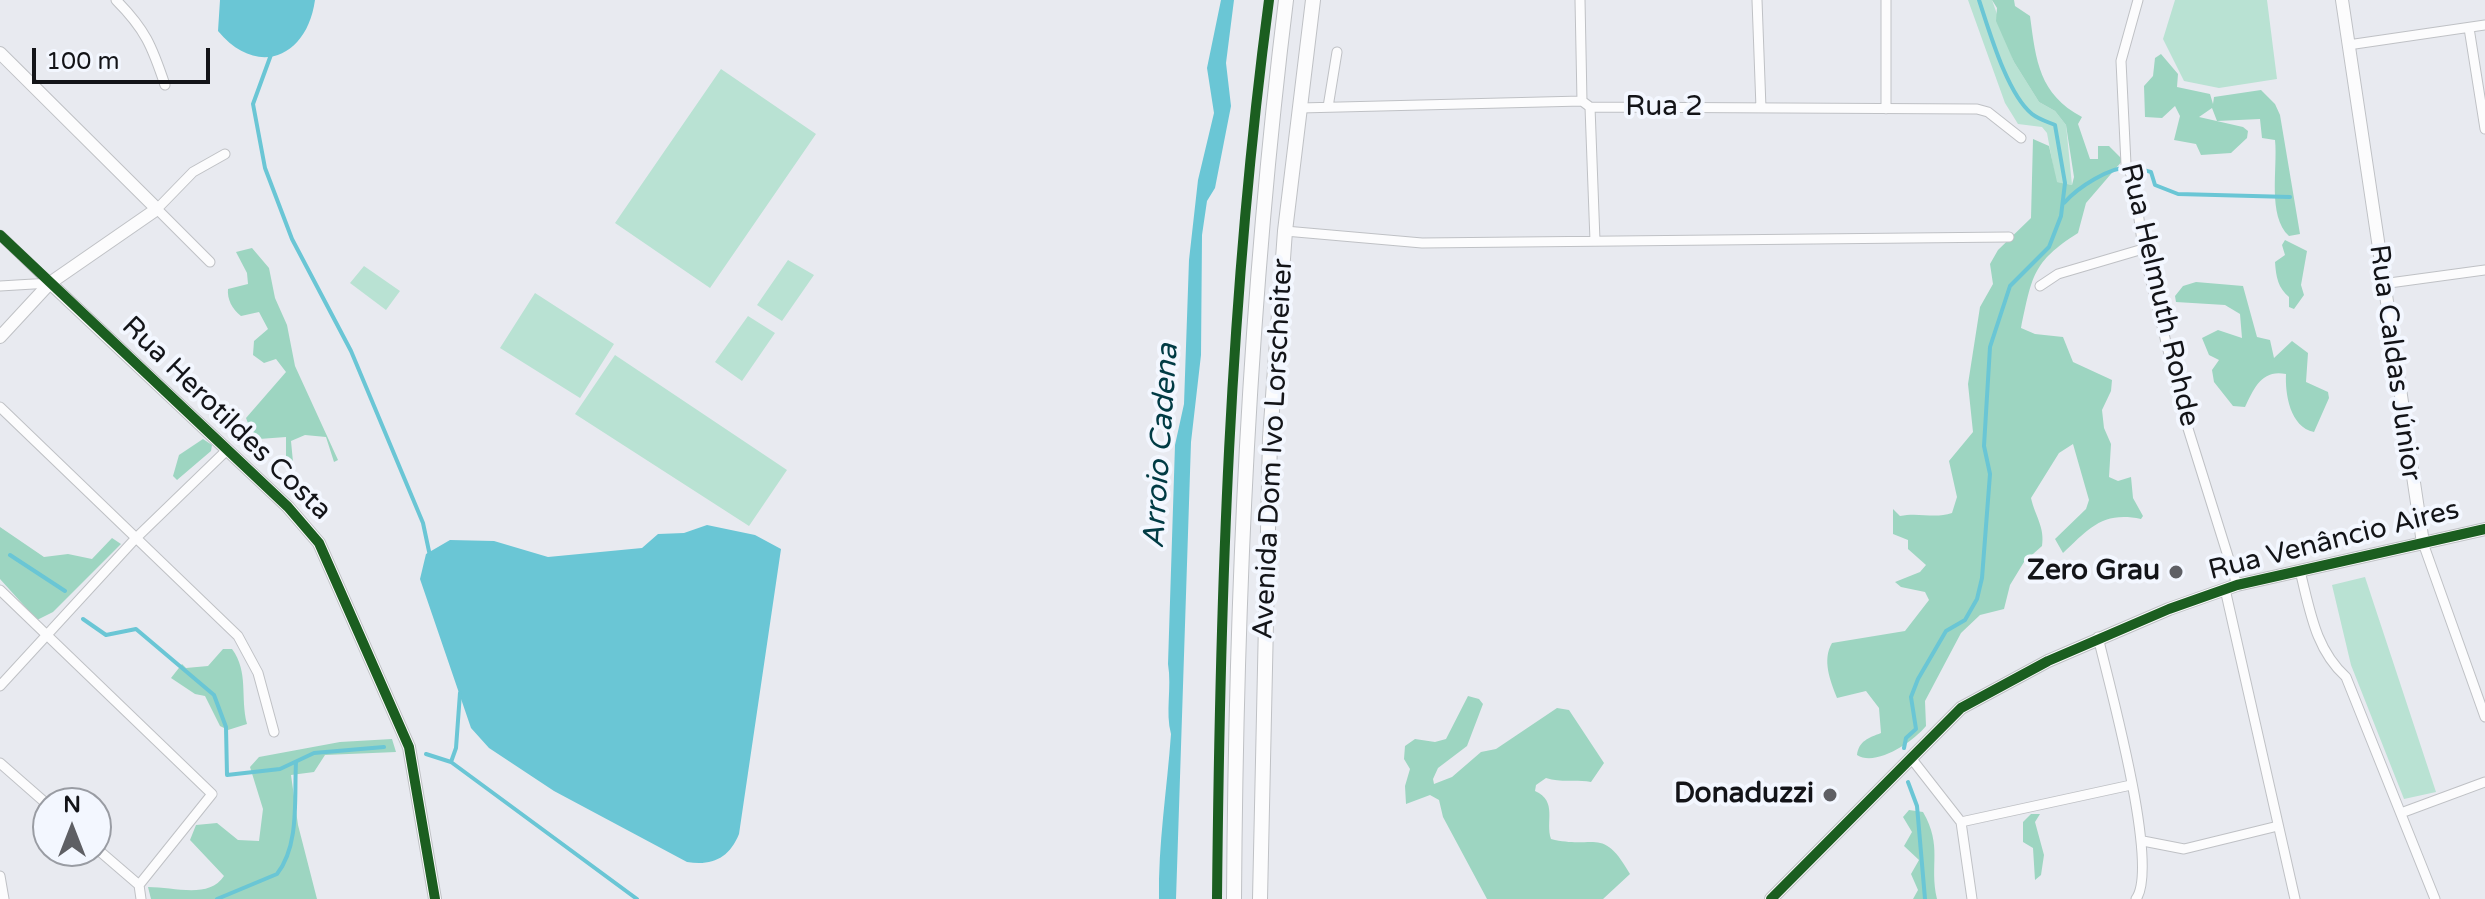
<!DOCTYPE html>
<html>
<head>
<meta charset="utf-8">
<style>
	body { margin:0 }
	#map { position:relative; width:2485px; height:899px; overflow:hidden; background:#e8eaf0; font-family:"Varela Round",sans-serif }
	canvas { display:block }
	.north { position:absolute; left:32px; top:787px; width:80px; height:80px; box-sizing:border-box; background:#f3f7ff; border:2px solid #999ca3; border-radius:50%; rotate:0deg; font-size:22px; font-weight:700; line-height:32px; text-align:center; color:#131418 }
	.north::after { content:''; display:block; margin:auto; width:28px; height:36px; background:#5e5f64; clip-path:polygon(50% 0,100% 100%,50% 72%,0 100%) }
	.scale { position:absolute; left:32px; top:48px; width:178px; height:36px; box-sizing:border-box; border:4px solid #131418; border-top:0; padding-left:10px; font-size:24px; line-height:28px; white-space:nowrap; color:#131418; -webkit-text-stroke:6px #f3f7ff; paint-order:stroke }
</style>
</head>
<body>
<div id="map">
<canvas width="2485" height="899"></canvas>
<div class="north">N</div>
<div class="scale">100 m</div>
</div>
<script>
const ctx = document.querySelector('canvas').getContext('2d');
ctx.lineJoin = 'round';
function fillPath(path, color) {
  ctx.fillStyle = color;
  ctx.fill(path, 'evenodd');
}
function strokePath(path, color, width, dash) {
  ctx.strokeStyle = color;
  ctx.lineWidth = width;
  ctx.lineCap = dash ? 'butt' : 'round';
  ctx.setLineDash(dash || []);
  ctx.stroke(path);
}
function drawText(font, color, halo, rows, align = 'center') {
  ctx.font = font + ' "Varela Round",sans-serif';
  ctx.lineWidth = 8;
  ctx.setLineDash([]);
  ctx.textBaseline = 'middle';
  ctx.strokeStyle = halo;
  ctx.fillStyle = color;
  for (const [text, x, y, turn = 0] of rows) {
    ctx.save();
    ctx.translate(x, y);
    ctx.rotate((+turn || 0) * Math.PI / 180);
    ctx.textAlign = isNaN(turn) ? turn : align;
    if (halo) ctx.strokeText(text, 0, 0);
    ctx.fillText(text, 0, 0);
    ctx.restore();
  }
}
fillPath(new Path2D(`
	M 1968,0 L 1992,0 L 2014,62 L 2039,102 L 2055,111 L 2066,125 L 2072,185 L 2056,182 L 2047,133 L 2042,127 L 2018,124 L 2005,103 Z
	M 2175,0 L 2267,0 L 2277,79 L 2219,88 L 2184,81 L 2163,39 Z
	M 721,69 L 816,134 L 710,288 L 615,223 Z
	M 788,260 L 814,275 L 782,321 L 757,305 Z
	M 364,266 L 400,291 L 386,310 L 350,283 Z
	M 535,293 L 614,344 L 580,398 L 500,348 Z
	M 748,316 L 775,333 L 742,381 L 715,362 Z
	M 615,355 L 787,470 L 749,526 L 575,414 Z
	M 2365,577 L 2436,792 L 2404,799 L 2351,665 L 2332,585 Z`), '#b9e2d3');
fillPath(new Path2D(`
	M 1992,0 L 2014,0 L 2015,6 L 2030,16 C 2036,61 2039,94 2082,117 L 2078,124 L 2090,159 L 2098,159 L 2098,146 L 2109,146 L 2123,160 L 2086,203 L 2078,233 C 2032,262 2032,277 2021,328 L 2035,334 L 2063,337 L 2073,362 L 2112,380 L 2111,391 L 2102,410 L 2104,428 L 2111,444 L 2109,477 L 2118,481 L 2131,477 L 2133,498 L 2143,516 L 2141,519 C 2102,511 2089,529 2063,553 L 2055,539 L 2086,509 L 2089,500 L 2073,444 L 2059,453 L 2031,498 C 2035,516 2045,527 2042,546 L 2024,562 L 2010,585 L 2004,609 L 1980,615 L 1961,633 L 1925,701 L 1926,726 C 1913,742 1876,767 1857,755 C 1859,741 1868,738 1881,733 L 1879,708 L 1866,691 L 1837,698 C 1830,680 1822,660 1832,643 L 1905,631 L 1929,600 L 1925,592 L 1901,587 L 1895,582 L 1920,572 L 1926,565 L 1908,549 L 1908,540 L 1893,534 L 1893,509 L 1900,516 C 1919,512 1934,519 1952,513 L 1957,497 L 1949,461 L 1973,432 L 1968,384 L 1980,307 L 1993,284 L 1990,264 L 1998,250 L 2031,218 L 2033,139 L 2049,146 L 2057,182 L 2072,185 L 2074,177 L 2066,125 L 2055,111 L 2039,102 L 2014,62 L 1996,21 L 1997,8 Z
	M 2161,54 L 2178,74 L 2177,87 L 2210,94 L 2213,104 L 2214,97 L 2261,90 L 2275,104 L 2280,115 L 2300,234 L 2289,236 C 2267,216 2278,168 2275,140 L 2262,138 L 2260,119 L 2217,121 L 2212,108 L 2199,117 L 2243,127 L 2248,131 L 2247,138 L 2231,153 L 2201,155 L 2196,144 L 2174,140 L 2180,116 L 2175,106 L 2162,118 L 2145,117 L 2144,86 L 2153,76 L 2155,58 Z
	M 2285,240 L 2307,251 L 2301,285 L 2304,295 L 2294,309 L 2289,307 L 2289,297 C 2278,288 2276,277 2275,262 L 2285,255 L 2282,245 Z
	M 252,248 L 269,268 L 275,298 L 287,325 L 295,366 L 338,460 L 334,462 L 326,437 L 305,435 L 291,441 L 293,462 L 286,457 L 286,437 L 259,439 L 253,436 L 246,418 L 286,372 L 276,359 L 264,363 L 253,355 L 254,341 L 268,329 L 259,312 L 241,316 C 232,309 227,299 228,289 L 248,284 L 247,273 L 236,252 Z
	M 2196,282 L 2243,286 L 2257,337 L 2270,340 L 2274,358 L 2292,341 L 2308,353 L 2306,382 L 2328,392 L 2329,398 L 2314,432 C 2290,427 2285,394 2286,374 C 2262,369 2254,388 2245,407 L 2233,406 L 2214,382 L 2212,370 L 2219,360 L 2209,355 L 2202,338 L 2218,330 L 2242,338 L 2240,314 L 2225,305 L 2176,302 L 2175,296 L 2183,286 Z
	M 203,439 L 212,445 L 211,451 L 177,480 L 173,476 L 179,455 Z
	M 0,527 L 44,557 L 68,554 L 92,559 L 112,538 L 121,544 L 53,612 L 37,620 L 0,579 Z
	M 223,649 L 232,649 C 249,672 240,697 247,724 L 228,730 L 220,726 L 205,696 L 195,694 L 171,678 L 182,664 L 186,668 L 208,666 Z
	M 1468,696 L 1479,699 L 1483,704 L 1467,746 L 1438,768 L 1433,779 L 1434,784 L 1452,777 L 1481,752 L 1496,749 L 1557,708 L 1569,710 L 1604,763 L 1591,782 C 1575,779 1561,783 1546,778 L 1536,785 L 1535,791 C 1558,801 1545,822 1551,839 C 1595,850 1602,825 1630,874 L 1603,899 L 1487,899 L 1443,817 L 1439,800 L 1430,795 L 1406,804 L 1405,786 L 1410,769 L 1404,759 L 1405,746 L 1415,739 L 1435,742 L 1446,739 Z
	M 392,739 L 396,752 L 325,755 L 314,772 L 291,775 L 298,825 L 317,899 L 151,899 L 148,887 C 175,887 209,899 224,876 L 190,840 L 196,825 L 217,823 L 238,840 L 259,841 L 263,809 L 250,767 L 259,757 L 340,742 Z
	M 1909,810 L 1923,812 C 1943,847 1929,864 1937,899 L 1913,899 L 1918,890 L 1911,874 L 1919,860 L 1904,846 L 1912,832 L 1903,817 Z
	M 2031,814 L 2040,814 L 2035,822 L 2044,855 L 2041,875 L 2035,880 L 2033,848 L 2023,842 L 2023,822 Z`), '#9dd5c1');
fillPath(new Path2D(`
	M 220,0 L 315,0 C 307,58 257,78 218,31 Z
	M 1221,0 L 1234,0 L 1226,63 L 1231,106 L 1215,188 L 1207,201 L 1202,235 L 1201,355 L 1191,442 L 1176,899 L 1159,899 C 1158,844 1167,790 1171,734 C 1165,712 1172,688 1168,664 L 1175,445 L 1184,404 L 1189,260 L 1198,180 L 1214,113 L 1207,68 Z
	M 707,525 L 755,535 L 781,549 L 739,834 C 729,858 713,866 687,862 L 554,791 L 489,748 L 471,728 L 420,579 L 426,554 L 450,540 L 494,541 L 548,557 L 642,548 L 658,534 L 684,533 Z`), '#6ac6d5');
strokePath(new Path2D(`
	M 272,52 L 253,104 L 265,168 L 292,239 L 351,351 L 423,523 L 430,556
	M 2064,203 C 2077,188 2110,166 2132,167 C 2138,167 2145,171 2151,172 L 2155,185 L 2178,194 L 2290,197
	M 10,555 L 65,591
	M 83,619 L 106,635 L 136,629 L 214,695 L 226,727 L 227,775 L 280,769 L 314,753 L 384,747
	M 1904,748 L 1906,738 L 1916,729 L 1911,697 L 1918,679 L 1946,631 L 1965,620 L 1977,599 L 1982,578 L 1990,474 L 1984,446 L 1990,347 L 2010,286 L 2049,247 L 2061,216 L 2065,183 L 2055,125 C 2048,122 2038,119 2032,114 C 2007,94 1989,30 1979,0
	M 426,754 L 451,762 L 637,899
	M 451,762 L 456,748 L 460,693
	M 1908,782 L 1917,806 L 1925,899
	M 217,899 L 277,874 C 300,845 294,797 296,762`), '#6ac6d5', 4);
const minor = new Path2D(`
	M 116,0 C 145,29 152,46 165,85
	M 1580,0 L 1582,101
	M 1757,0 L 1761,108
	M 1886,0 L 1886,109
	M 2138,0 L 2121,61 L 2126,164 L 2134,181 L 2143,249 L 2185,419 L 2237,585
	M 2469,28 L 2485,129
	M 2348,45 L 2485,25
	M 1328,107 L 1337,52
	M 1590,107 L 1595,241
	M 1300,108 L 1582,101 L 1590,107 L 1977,109 L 1988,112 L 2021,138
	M 1285,231 L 1422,243 L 2009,237
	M 0,235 L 50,283
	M 210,262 L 157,209 L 193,172 L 225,154
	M 2382,284 L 2485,270
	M 0,286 L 50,283
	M 2040,286 L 2058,274 L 2143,249
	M 0,407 L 238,636 L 258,673 L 274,732
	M 2423,543 L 2485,717
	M 2300,571 C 2310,610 2315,649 2346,677 L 2435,899
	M 2225,589 L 2295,899
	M 0,590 L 212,794 L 139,885
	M 2098,637 C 2109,684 2160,866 2136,899
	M 0,686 L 135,539 L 227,450
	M 1911,758 L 1961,822 L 1972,899
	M 0,763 L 48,805
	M 2401,813 L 2485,782
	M 1961,822 L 2131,785
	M 2143,841 L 2184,849 L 2278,826
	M 96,848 L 139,885 L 141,899
	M 0,876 L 4,899`);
const tertiary = new Path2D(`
	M 2342,0 L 2423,543
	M 0,53 L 157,209 L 50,283 L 0,337
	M 50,283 L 288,507 L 319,543 L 409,747 L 435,899
	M 1771,899 L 1961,708 L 2048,661 L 2169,609 L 2237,585 L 2485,529`);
const secondary = new Path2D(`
	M 1234,899 C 1236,598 1249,299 1286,0
	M 1260,899 L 1270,438 L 1285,231 L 1313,0`);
strokePath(minor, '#bfc1c5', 11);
strokePath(tertiary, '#bfc1c5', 14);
strokePath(secondary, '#bfc1c5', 16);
strokePath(minor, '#fcfcfd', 9);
strokePath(tertiary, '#fcfcfd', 12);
strokePath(secondary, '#fcfcfd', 14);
strokePath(new Path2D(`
	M 0,235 L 288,507 L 319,543 L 409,747 L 435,899
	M 1217,899 C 1220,598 1229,299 1269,0
	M 1771,899 L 1961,708 L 2048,661 L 2169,609 L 2237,585 L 2485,529`), '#1b5e20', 10);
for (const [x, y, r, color] of [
	[2176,572,8,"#5e5f64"],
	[1830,795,8,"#5e5f64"]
]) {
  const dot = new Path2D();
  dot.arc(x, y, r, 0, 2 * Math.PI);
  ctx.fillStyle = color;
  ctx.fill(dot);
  strokePath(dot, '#f3f7ff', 3);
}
drawText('28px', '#131418', '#f3f7ff', [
	["Rua 2",1664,108],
	["Rua Helmuth Rohde",2159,295,77],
	["Rua Caldas Júnior",2394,363,82],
	["Rua Herotildes Costa",226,419,44],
	["Avenida Dom Ivo Lorscheiter",1274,449,-87],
	["Rua Venâncio Aires",2334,541,-14]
]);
drawText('bold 28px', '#131418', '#f3f7ff', [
	["Zero Grau",2160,572],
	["Donaduzzi",1814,795]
], 'right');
drawText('italic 30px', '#003b44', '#f3f7ff', [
	["Arroio Cadena",1162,446,-86]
]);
</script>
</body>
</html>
